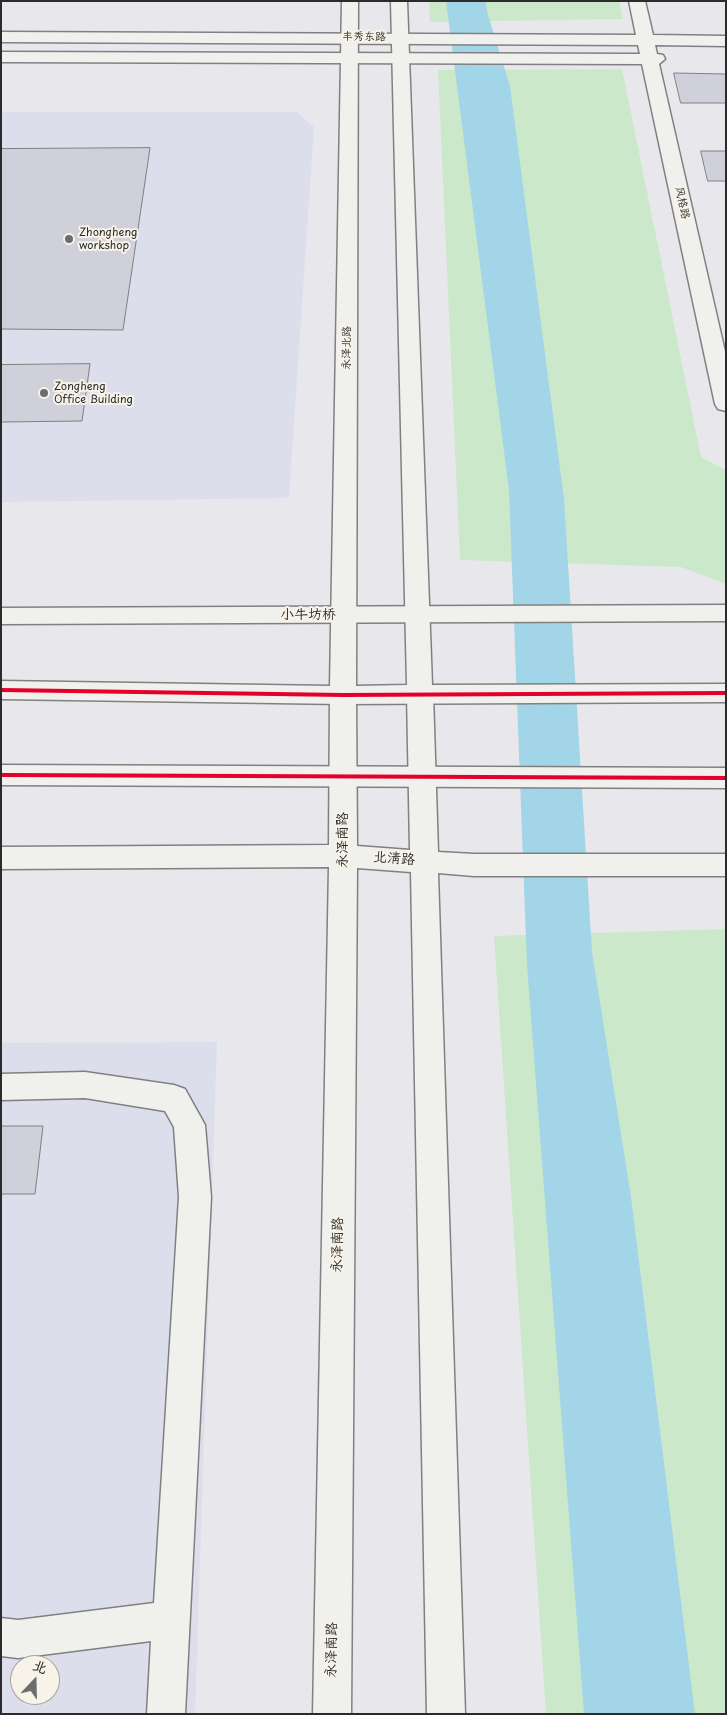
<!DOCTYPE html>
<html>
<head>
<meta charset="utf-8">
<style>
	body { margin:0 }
	#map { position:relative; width:727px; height:1715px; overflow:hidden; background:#e8e7ec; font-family:"Playpen Sans","LXGW WenKai TC",sans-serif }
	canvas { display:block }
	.frame { position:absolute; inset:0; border:2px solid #2b2b2b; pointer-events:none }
	.north { position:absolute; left:10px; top:1655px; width:50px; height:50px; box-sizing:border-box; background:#f7f3e8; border:1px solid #a5a39c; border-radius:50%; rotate:21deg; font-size:14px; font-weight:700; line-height:20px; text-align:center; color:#2b2b2b }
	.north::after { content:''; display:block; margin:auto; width:18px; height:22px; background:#6d6d6f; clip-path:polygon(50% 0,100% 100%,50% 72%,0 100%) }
</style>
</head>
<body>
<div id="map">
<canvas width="727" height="1715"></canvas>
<div class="frame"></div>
<div class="north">北</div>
</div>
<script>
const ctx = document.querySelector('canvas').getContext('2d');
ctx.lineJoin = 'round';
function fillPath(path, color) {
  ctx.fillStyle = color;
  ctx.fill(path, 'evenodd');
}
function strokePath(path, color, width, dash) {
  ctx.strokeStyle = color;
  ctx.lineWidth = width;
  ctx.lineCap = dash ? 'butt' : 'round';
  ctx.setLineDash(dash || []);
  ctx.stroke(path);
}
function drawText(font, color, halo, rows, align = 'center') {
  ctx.font = font + ' "Playpen Sans","LXGW WenKai TC",sans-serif';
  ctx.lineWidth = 4;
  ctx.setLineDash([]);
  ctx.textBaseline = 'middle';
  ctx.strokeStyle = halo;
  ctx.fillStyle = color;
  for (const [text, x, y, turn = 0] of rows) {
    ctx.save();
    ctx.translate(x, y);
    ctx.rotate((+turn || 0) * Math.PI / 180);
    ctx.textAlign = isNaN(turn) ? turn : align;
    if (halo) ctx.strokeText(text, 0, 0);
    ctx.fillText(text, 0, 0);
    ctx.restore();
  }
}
fillPath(new Path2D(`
	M 1,112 L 297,112 L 314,127 L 289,498 L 1,502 Z
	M 217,1042 L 195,1714 L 1,1714 L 1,1043 ZM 20,1665 L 50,1665 L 50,1695 L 20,1695 Z`), '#dddeeb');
fillPath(new Path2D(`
	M 429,1 L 619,1 L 623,19 L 430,22 Z
	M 622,69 L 701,457 L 726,470 L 726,584 L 681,567 L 460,560 L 438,70 Z
	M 726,929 L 726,1714 L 546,1714 L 494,936 Z`), '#cbe9ca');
fillPath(new Path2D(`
	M 446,1 L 486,1 L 487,12 L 510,86 L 564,499 L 592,952 L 631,1197 L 695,1714 L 584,1714 L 527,965 L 509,490 Z`), '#a2d5e7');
const building = new Path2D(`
	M 674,73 L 726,74 L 726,103 L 681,103 Z
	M 150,148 L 123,330 L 1,329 L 1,149 Z
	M 701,151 L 726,151 L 726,181 L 708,181 Z
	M 90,364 L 82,421 L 1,422 L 1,365 Z
	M 1,1126 L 43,1126 L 35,1194 L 1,1194 Z`);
fillPath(building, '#cfd0da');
strokePath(building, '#808082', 1);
const minor = new Path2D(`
	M 629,1 L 645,1 L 653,35 L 726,36 L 726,46 L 655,45 L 657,54 L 663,55 L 665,59 L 659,64 L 726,356 L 726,411 L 718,409 L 715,404 L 642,64 L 1,62 L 1,52 L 640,54 L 638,45 L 1,42 L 1,32 L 636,35 Z
	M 726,605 L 726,621 L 1,624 L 1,608 Z
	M 420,685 L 429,687 L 433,694 L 438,852 L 474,854 L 726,854 L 726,876 L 474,876 L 438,873 L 465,1714 L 427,1714 L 411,872 L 357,868 L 351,1714 L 313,1714 L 329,867 L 1,869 L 1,847 L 329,845 L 330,695 L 334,688 L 343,686 L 352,688 L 356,695 L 357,846 L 410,850 L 407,694 L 411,687 Z
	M 85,1072 L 174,1085 L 185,1089 L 205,1125 L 211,1197 L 185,1714 L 147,1714 L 151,1641 L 18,1658 L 1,1656 L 1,1618 L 18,1620 L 154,1603 L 179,1197 L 174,1127 L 165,1111 L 85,1098 L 1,1100 L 1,1074 Z`);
const major = new Path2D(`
	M 342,1 L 358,1 L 356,686 L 407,685 L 391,1 L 407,1 L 432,685 L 726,684 L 726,702 L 343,704 L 1,699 L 1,681 L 330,686 Z
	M 1,765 L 726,768 L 726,788 L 1,785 Z`);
strokePath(minor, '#808082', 3);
strokePath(major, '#808082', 3);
fillPath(minor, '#f0f0ed');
fillPath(major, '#f0f0ed');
strokePath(new Path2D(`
	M 1,690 L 343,695 L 726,693
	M 1,775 L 726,778`), '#e4002b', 4);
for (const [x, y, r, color] of [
	[69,239,5,"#6d6d6f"],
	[44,393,5,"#6d6d6f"]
]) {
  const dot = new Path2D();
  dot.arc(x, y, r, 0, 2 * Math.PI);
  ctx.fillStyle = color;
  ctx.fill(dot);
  strokePath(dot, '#f7f3e8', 2);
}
drawText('11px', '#2b2b2b', '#f7f3e8', [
	["丰秀东路",364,37,1],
	["风格路",682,203,78],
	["永泽北路",347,348,-89]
]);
drawText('11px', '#2b2b2b', '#f7f3e8', [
	["Zhongheng",79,233],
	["workshop",79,246],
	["Zongheng",54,387],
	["Office Building",54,400]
], 'left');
drawText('14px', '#2b2b2b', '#f7f3e8', [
	["小牛坊桥",308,615],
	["永泽南路",343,840,-90],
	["北清路",394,859,4],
	["永泽南路",338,1245,-89],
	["永泽南路",332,1650,-89]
]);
</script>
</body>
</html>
